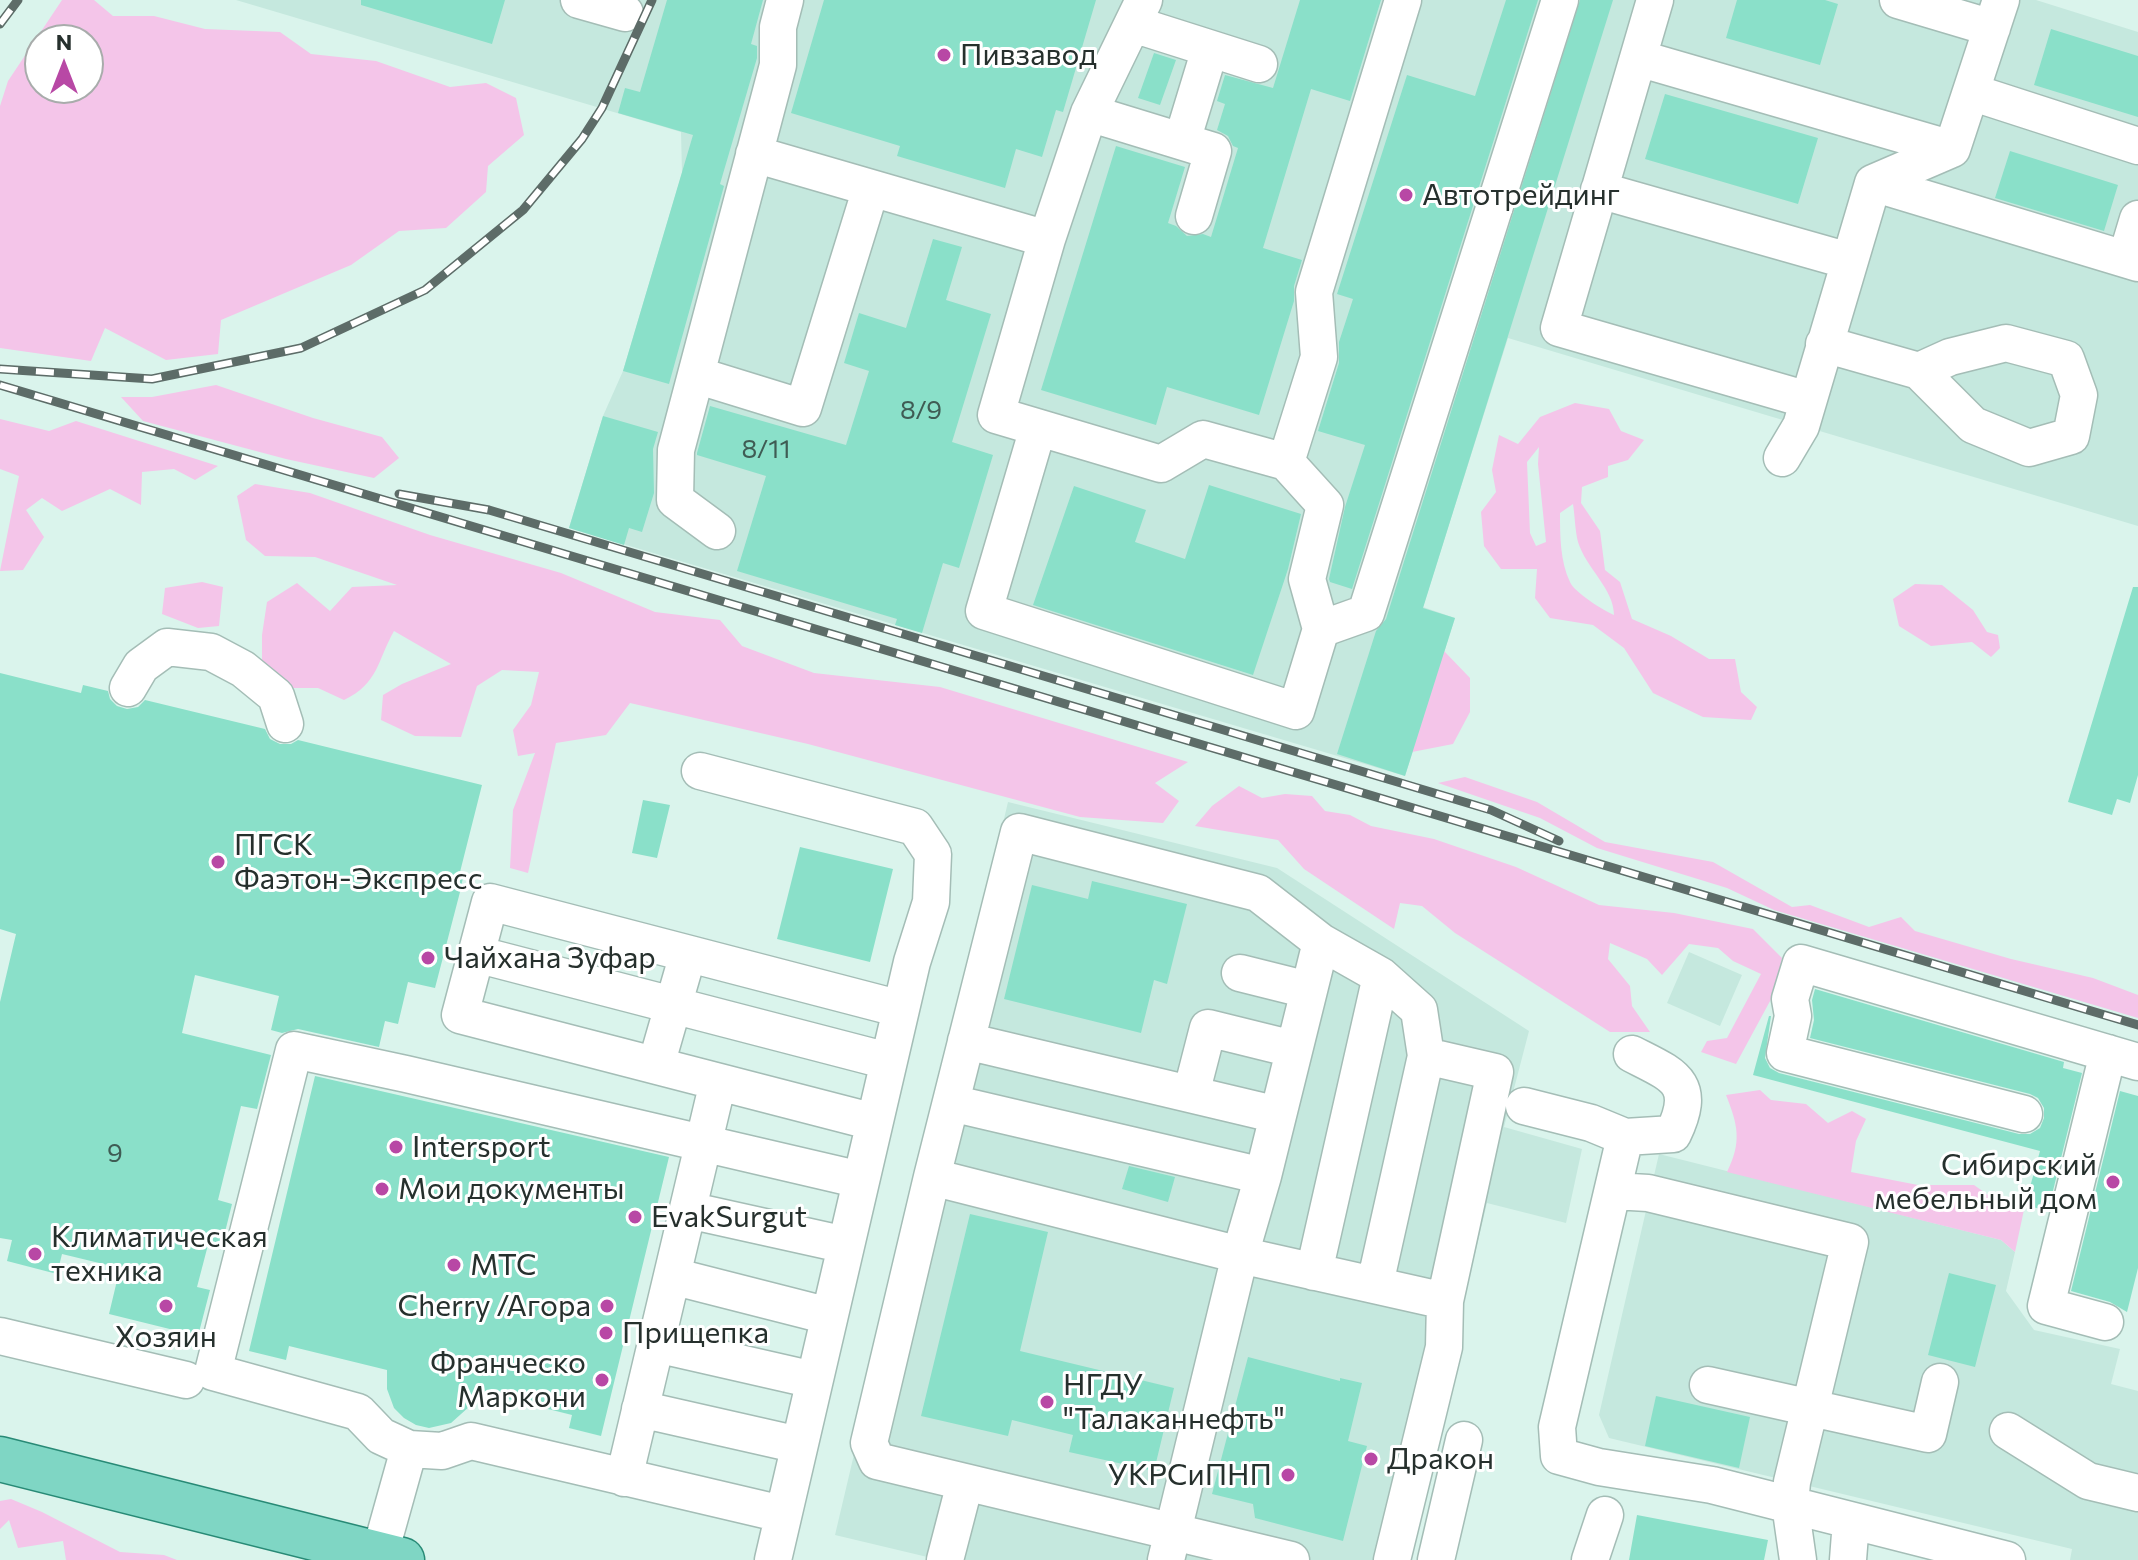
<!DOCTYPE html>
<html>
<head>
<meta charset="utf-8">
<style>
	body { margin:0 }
	#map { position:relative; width:2138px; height:1560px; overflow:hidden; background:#daf4ec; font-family:Commissioner,sans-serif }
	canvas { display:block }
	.north { position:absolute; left:24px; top:24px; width:80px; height:80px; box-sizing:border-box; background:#fff; border:2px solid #a8acab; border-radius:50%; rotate:0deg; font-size:22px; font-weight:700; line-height:32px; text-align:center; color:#26302d }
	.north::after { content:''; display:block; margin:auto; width:28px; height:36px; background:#b848a5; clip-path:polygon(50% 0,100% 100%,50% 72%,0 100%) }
</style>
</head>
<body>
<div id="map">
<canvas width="2138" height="1560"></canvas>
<div class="north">N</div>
</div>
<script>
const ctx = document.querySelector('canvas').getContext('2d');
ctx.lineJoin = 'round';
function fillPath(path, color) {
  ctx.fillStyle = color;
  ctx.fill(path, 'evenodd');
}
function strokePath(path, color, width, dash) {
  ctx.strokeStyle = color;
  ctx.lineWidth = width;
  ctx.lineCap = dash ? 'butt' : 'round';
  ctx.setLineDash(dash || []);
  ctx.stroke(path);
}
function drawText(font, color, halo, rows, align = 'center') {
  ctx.font = font + ' Commissioner,sans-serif';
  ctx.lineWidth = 6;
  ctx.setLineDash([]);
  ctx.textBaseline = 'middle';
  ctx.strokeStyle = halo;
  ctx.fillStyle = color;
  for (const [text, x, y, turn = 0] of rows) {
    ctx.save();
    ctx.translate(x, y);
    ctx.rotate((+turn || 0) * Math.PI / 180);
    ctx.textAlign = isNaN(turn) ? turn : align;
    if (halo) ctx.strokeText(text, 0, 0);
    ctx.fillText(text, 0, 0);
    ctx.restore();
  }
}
fillPath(new Path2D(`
	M 236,0 L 2036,0 L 2138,32 L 2138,526 L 1508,338 L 1423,607 L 1455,618 L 1405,776 L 569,528 L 603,416 L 623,371 L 682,173 L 681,132 Z
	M 1008,802 L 1277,868 L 1529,1031 L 1504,1127 L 1582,1149 L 1566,1223 L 1487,1203 L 1402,1560 L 940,1560 L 835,1535 Z
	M 1689,952 L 1742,975 L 1720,1026 L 1667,1003 Z
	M 1659,1154 L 2001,1240 L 2015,1252 L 2006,1291 L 2034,1330 L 2120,1349 L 2111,1384 L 2138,1391 L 2138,1560 L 2070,1560 L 2072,1549 L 1609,1438 L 1599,1415 Z`), '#c5e8de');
fillPath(new Path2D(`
	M 62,0 L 94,0 L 113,16 L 154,16 L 205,29 L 280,32 L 311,54 L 376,61 L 450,87 L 486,83 L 516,98 L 524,135 L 488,166 L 486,192 L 446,228 L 399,231 L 351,265 L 221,320 L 218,354 L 166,360 L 105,328 L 91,361 L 0,348 L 0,106 L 8,81 ZM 40,40 L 88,40 L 88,88 L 40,88 Z
	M 216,385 L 313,418 L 382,437 L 399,458 L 374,478 L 286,459 L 143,421 L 121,397 L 152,397 Z
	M 1575,403 L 1609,409 L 1621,431 L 1644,440 L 1628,460 L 1608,466 L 1608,477 L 1582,487 L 1581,503 L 1600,531 L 1605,570 L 1620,582 L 1632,619 L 1671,636 L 1709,659 L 1735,659 L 1741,692 L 1757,707 L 1751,720 L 1703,717 L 1653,693 L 1624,648 L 1593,625 L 1550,618 L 1535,598 L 1537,569 L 1501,569 L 1484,546 L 1481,512 L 1496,492 L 1492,470 L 1499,435 L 1518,444 L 1540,417 ZM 1539,447 L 1538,464 L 1546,542 L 1536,546 L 1530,533 L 1527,462 ZM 1573,504 C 1575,517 1575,530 1578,542 C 1586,568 1614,589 1614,615 C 1604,611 1574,592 1570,582 C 1560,561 1560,535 1560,513 Z
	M 0,419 L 49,431 L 76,421 L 218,466 L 195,480 L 174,469 L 142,472 L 141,505 L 110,489 L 62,511 L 42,498 L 26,510 L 44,537 L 23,570 L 0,571 L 19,476 L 0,469 Z
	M 255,484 L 310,493 L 430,535 L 561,573 L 655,612 L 720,620 L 742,646 L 814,673 L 940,687 L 1188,762 L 1155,783 L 1179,801 L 1163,823 L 1080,817 L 808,744 L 630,703 L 606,735 L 556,743 L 528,873 L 510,868 L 513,810 L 535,753 L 518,756 L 513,730 L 531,705 L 539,672 L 502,670 L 477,686 L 461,737 L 415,736 L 381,720 L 383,695 L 402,684 L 451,664 L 394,631 C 377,661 379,683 344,700 L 318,688 L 281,688 L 262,672 L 262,635 L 267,602 L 297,583 L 330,611 L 352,587 L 397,585 L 315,557 L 265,556 L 246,540 L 237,496 Z
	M 202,582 L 223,587 L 219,626 L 198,628 L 162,614 L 165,588 Z
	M 1915,584 L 1942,585 L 1973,610 L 1987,632 L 1998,635 L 2000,648 L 1991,657 L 1972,642 L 1931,646 L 1899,626 L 1893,599 Z
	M 1444,651 L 1470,678 L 1470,712 L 1453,744 L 1412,752 Z
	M 1465,777 L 1537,802 L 1605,842 L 1713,862 L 1792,907 L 1810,905 L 1869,927 L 1901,917 L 1915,931 L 2011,959 L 2093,978 L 2138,995 L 2138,1018 L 1774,910 L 1727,888 L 1597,848 L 1540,818 L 1438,783 Z
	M 1239,786 L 1262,798 L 1285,794 L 1312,796 L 1325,811 L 1350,815 L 1371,826 L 1434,839 L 1516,867 L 1599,905 L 1674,913 L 1753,929 L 1782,958 L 1776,990 L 1736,1064 L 1701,1052 L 1707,1041 L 1727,1038 L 1761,974 L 1733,961 L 1718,948 L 1689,944 L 1662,975 L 1647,959 L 1610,943 L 1608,959 L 1630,986 L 1632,1006 L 1650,1032 L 1610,1032 L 1455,933 L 1422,906 L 1400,903 L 1394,929 L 1304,869 L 1278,840 L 1195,826 L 1212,806 Z
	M 1760,1090 L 1771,1100 L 1806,1104 L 1828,1123 L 1852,1111 L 1866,1119 L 1856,1141 L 1851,1172 L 1918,1185 L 1974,1185 L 1998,1202 L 2025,1205 L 2015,1252 L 2001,1240 L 1727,1172 C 1742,1142 1738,1125 1726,1095 Z
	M 11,1499 L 42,1512 L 120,1552 L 164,1555 L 177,1560 L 66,1560 L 63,1541 L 18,1548 L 9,1520 L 0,1529 L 0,1501 Z`), '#f4c5e9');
fillPath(new Path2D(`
	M 361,0 L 505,0 L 492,44 L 361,5 Z
	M 667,0 L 763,0 L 751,44 L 757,46 L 757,58 L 720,184 L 724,186 L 669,384 L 623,371 L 693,135 L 618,113 L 625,88 L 640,92 Z
	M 824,0 L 1096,0 L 1063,112 L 1056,110 L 1042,157 L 1016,149 L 1005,188 L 897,156 L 900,146 L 791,113 Z
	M 1300,0 L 1381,0 L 1350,101 L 1311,89 L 1263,248 L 1302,260 L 1294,286 L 1294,301 L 1259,415 L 1167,387 L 1156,425 L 1041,390 L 1116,146 L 1185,167 L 1168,223 L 1176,226 L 1187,236 L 1203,234 L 1211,237 L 1238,148 L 1233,146 L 1228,136 L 1217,130 L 1225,104 L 1217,101 L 1225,75 L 1273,88 Z
	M 1506,0 L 1538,0 L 1352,589 L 1330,582 L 1329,579 L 1345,507 L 1365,445 L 1318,431 L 1339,363 L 1339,342 L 1353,299 L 1337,294 L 1407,75 L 1475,96 Z
	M 1580,0 L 1613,0 L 1423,608 L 1455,618 L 1405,776 L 1337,754 L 1376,631 L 1386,619 Z
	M 1737,0 L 1825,0 L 1838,4 L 1820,65 L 1726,38 Z
	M 2051,29 L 2138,56 L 2138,117 L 2034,85 Z
	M 1154,53 L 1176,60 L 1160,105 L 1138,98 Z
	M 1665,94 L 1818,138 L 1798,204 L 1645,159 Z
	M 2010,151 L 2118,185 L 2104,231 L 1995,198 Z
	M 933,239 L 962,247 L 946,300 L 991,314 L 952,442 L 993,455 L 959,568 L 943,563 L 922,633 L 895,625 L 897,619 L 737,571 L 766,476 L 697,455 L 697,453 L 710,406 L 846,445 L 869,371 L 844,363 L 859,313 L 906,328 Z
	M 603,416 L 658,432 L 653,449 L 654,493 L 642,532 L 629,528 L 624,545 L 569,528 Z
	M 1209,485 L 1301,514 L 1288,569 L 1253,675 L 1033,605 L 1074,486 L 1146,510 L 1135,542 L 1185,559 Z
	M 2133,587 L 2138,587 L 2138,775 L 2130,803 L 2117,799 L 2112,815 L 2068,802 Z
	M 0,673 L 81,693 L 83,685 L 108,691 L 110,699 L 117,706 L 127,709 L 138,707 L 145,700 L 265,729 L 270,739 L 280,744 L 291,744 L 298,740 L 482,785 L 460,872 L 464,873 L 460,892 L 435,988 L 408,982 L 398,1024 L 385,1021 L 379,1047 L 298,1029 L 282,1033 L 271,1030 L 279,996 L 195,975 L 182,1033 L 271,1055 L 257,1109 L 241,1106 L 218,1200 L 232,1204 L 221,1248 L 208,1245 L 197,1287 L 210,1290 L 198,1336 L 109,1314 L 120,1268 L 62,1254 L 57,1274 L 7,1261 L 12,1240 L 0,1238 L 0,1002 L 16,934 L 0,929 Z
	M 643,800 L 670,805 L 657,858 L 632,853 Z
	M 800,847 L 893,869 L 870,962 L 777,939 Z
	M 1092,881 L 1187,904 L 1167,984 L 1154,980 L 1141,1033 L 1004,999 L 1032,885 L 1088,899 Z
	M 1815,989 L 2064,1062 L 2063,1068 L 2082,1073 L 2048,1211 L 2025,1205 L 2040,1151 L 1753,1075 L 1769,1016 L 1771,1016 L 1765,1058 L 1770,1068 L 1779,1073 L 2019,1134 L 2030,1134 L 2040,1128 L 2044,1118 L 2044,1108 L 2038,1098 L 2030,1094 L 1810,1038 L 1814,1020 L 1812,1000 Z
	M 315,1076 L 669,1157 L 601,1436 L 569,1428 L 572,1415 L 476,1391 L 470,1406 L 451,1423 L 429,1428 L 416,1425 L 404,1418 L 394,1408 L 387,1389 L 387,1370 L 289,1346 L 286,1360 L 249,1351 Z
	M 2120,1091 L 2138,1096 L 2138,1268 L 2127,1312 L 2110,1302 L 2071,1291 Z
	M 1129,1166 L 1175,1177 L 1168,1202 L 1122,1189 Z
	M 970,1214 L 1048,1232 L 1020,1351 L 1174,1388 L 1154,1471 L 1069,1452 L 1073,1435 L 1012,1420 L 1008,1436 L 921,1416 Z
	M 1949,1273 L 1996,1285 L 1975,1367 L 1928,1355 Z
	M 1248,1357 L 1340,1381 L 1340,1378 L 1362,1383 L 1348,1441 L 1367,1446 L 1343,1541 L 1255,1518 L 1253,1504 L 1212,1494 Z
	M 1656,1396 L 1750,1417 L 1739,1468 L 1645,1446 Z
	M 1637,1515 L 1768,1540 L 1764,1560 L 1629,1560 Z`), '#8ae0c9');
const minor = new Path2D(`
	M 579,0 L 625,13
	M 1655,0 L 1559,328 L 1808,400
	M 1898,0 L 1992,28
	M 1133,24 L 1259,64
	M 1638,58 L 1952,149
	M 1971,92 L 2138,146
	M 1089,113 L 1213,151 L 1194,216
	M 1182,141 L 1210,49
	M 754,154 L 1047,239
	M 1873,183 L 2138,263
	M 1599,190 L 1849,261
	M 2126,259 L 2138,219
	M 1824,344 L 1919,371 L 1973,425 L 2029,448 L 2071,436 L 2079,395 L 2066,359 L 2006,343 L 1950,357 L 1919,371
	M 696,375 L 803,408 L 871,188
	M 1038,428 L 984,611 L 1296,711 L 1321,629 L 1307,579 L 1325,505 L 1286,462 L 1203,439 L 1161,464 L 996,415 L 1047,239 L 1089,113 L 1144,0
	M 1782,458 L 1801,426 L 1873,183 L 1952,149 L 2001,0
	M 1286,462 L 1319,357 L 1314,292 L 1403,0
	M 717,531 L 675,500 L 676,450 L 778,65 L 778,27 L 785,0
	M 1321,629 L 1366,613 L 1560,0
	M 128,688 L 141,666 L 167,647 L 211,652 L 243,669 L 276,696 L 285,724
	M 700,771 L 915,827 L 933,854 L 931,902 L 912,962 L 773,1560
	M 476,954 L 888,1061
	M 1240,973 L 1308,990
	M 966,1041 L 1278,1115
	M 656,1065 L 688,954
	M 1191,1094 L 1208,1028 L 1293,1049
	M 951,1103 L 1263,1176
	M 1524,1106 L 1591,1123 L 1625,1137 L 1673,1134 C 1698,1082 1673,1075 1632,1054
	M 2024,1114 L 1785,1053 L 1793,1016 L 1790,999 L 1801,963 L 2138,1062
	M 874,1122 L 460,1015 L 490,902 L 901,1009
	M 1625,1137 L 1557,1427 L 1559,1456 L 1599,1467 L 1712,1485 L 2007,1560
	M 932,1177 L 1240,1255 L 1445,1301
	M 1614,1191 L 1648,1193 L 1850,1242 L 1792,1482 L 1790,1504 L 1798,1560
	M 688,1210 L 846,1245
	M 1314,1272 L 1381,976
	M 672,1276 L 829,1316
	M 1375,1284 L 1426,1056 L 1495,1072 L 1445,1301 L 1444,1347 L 1392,1560
	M 2105,1322 L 2046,1306 L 2108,1053
	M 0,1336 L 186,1380
	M 656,1344 L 814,1380
	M 1708,1385 L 1928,1434 L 1940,1382
	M 640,1409 L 799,1445
	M 2008,1431 L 2088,1481 L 2138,1493
	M 624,1478 L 718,1082
	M 782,1514 L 471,1441 L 442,1451 L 409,1449 L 381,1436 L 358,1412 L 213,1372 L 294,1050 L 406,1074 L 861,1180
	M 378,1560 L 409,1449
	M 945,1560 L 965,1483
	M 1166,1560 L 1240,1255 L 1263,1176 L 1321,942
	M 1291,1560 L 877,1461 L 869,1443 L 932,1177 L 1019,832 L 1258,893 L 1321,942 L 1381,976 L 1419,1010 L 1426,1056
	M 1436,1560 L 1464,1440
	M 1590,1560 L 1605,1515
	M 1848,1560 L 1851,1521`);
const major = new Path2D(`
	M 0,1459 L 402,1560`);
strokePath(minor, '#a4bdb6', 39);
strokePath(major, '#288a76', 47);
strokePath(minor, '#fff', 36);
strokePath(major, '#7fd6c4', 44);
const rail = new Path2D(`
	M 0,24 L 18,0
	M 0,369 L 152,379 L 301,348 L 425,290 L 523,210 L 582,139 L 602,108 L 652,0
	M 0,385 L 2138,1025
	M 399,494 L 489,510 L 1491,810 L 1559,841`);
strokePath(rail, '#5d6c68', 9);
strokePath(rail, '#fff', 6, [18]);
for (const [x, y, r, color] of [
	[944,55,8,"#b848a5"],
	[1406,195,8,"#b848a5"],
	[218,862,8,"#b848a5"],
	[428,958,8,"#b848a5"],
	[396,1147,8,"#b848a5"],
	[2113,1182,8,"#b848a5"],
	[382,1189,8,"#b848a5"],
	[635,1217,8,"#b848a5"],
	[35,1254,8,"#b848a5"],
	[454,1265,8,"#b848a5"],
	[166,1306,8,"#b848a5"],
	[607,1306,8,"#b848a5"],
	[606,1333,8,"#b848a5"],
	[602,1380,8,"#b848a5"],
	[1047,1402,8,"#b848a5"],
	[1371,1459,8,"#b848a5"],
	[1288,1475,8,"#b848a5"]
]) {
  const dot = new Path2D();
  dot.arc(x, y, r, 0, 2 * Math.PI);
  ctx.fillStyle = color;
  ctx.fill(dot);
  strokePath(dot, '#fff', 3);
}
drawText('26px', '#3f5c54', null, [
	["8/9",921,410],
	["8/11",766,449],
	["9",115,1153]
]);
drawText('30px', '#26302d', '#fff', [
	["Пивзавод",960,55],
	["Автотрейдинг",1422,195],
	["ПГСК",234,845],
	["Фаэтон-Экспресс",234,879],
	["Чайхана Зуфар",444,958],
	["Intersport",412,1147],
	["Сибирский",2097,1165,"right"],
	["мебельный дом",2097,1199,"right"],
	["Мои документы",398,1189],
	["EvakSurgut",651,1217],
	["Климатическая",51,1237],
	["техника",51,1271],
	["МТС",470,1265],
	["Cherry /Агора",591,1306,"right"],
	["Прищепка",622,1333],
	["Хозяин",166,1337,"center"],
	["Франческо",586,1363,"right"],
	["Маркони",586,1397,"right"],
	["НГДУ",1063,1385],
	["\"Талаканнефть\"",1063,1419],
	["Дракон",1387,1459],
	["УКРСиПНП",1272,1475,"right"]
], 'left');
</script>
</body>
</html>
